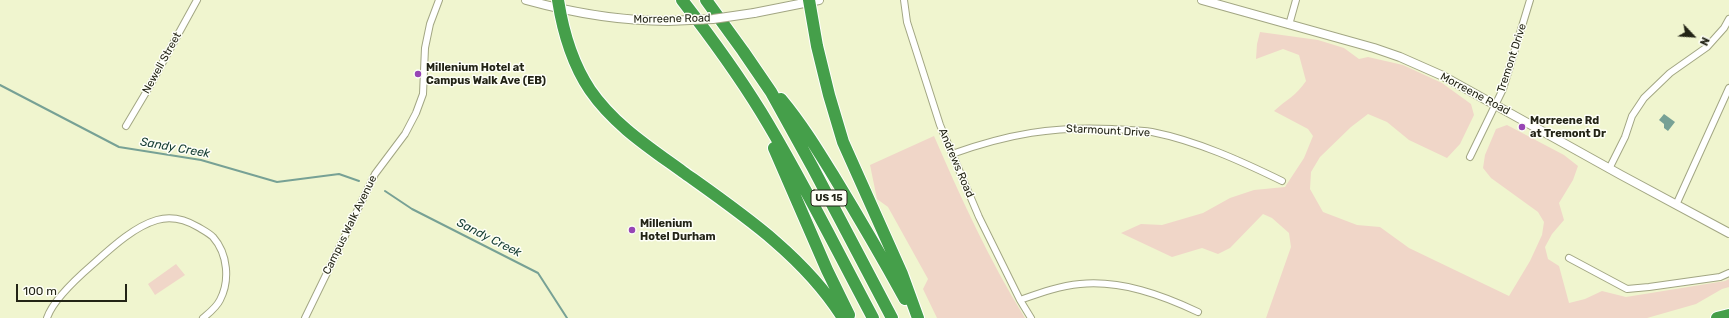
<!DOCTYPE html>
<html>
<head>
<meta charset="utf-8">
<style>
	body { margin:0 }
	#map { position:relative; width:1729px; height:318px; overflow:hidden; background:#f0f5cf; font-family:Rubik,sans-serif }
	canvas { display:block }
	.north { position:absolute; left:1673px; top:16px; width:40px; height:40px; -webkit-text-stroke:3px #fefff7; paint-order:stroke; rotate:115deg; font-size:11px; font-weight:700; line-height:16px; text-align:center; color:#232416 }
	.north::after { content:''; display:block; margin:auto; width:14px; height:18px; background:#232416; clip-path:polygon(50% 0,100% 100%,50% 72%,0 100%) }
	.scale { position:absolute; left:16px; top:284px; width:111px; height:18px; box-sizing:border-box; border:2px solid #232416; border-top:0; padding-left:5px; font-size:12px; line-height:14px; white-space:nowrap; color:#232416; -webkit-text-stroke:3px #fefff7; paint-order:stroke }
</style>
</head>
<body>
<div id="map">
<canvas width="1729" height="318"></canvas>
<div class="north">N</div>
<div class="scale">100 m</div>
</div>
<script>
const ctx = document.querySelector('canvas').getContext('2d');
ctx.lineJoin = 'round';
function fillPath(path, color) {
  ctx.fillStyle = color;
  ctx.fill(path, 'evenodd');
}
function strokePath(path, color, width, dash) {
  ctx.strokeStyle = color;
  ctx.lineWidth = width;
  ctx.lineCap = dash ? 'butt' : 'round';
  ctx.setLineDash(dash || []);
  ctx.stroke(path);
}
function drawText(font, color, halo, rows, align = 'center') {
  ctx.font = font + ' Rubik,sans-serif';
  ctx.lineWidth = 3;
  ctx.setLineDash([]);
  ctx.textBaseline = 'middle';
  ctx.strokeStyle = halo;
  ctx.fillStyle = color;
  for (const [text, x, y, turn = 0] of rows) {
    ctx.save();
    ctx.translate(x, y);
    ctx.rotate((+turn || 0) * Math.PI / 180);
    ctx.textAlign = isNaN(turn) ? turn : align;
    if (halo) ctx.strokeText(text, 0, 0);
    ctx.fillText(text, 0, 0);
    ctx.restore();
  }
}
fillPath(new Path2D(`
	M 1260,32 L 1318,40 L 1344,48 L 1359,59 L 1368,57 L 1403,65 L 1442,83 L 1471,104 L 1474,115 L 1460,144 L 1447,158 L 1409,140 L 1387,122 L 1368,114 L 1351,127 L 1320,157 L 1311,172 L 1310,189 L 1323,212 L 1357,225 L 1380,227 L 1409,248 L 1509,296 L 1530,261 L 1542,235 L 1544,222 L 1538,212 L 1491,178 L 1483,168 L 1485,155 L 1496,129 L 1507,125 L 1564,155 L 1578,166 L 1573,180 L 1559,203 L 1564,220 L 1552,234 L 1545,247 L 1548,259 L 1559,266 L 1569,303 L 1585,299 L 1602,291 L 1626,297 L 1725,281 L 1729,279 L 1729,287 L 1722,289 L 1696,304 L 1647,318 L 1266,318 L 1291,247 L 1289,233 L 1272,218 L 1263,214 L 1230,248 L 1218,254 L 1202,248 L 1172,257 L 1121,233 L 1141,224 L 1162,225 L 1203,213 L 1230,198 L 1254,190 L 1285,187 L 1304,158 L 1313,136 L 1308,129 L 1274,111 C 1287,99 1296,96 1306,81 L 1299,55 L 1283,49 L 1256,59 L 1257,44 Z
	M 934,136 C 961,198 989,260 1025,318 L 937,318 L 923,289 L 928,279 L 888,207 L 877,199 L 870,165 Z
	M 176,264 L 185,275 L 155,295 L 148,284 Z`), '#f0d6c8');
fillPath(new Path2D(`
	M 1664,114 L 1675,122 L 1668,131 L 1664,128 L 1664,124 L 1659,120 Z`), '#77a195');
strokePath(new Path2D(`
	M 0,85 L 119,147 L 201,160 L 277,182 L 339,174 L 359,181
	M 385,191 L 412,209 L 538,273 L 567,318`), '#77a195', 2);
const minor = new Path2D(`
	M 904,0 L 907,22 L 940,125 L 979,217 L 1020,300 L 1031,318
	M 1289,25 L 1296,0
	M 126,126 L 148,89 L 197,0
	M 952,154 C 1008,134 1054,126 1112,129 C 1126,130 1139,130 1152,132 C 1197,141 1241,161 1282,181
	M 1470,157 L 1503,89 L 1530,0
	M 1609,169 L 1625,137 L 1632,116 L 1644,98 L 1670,73 L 1707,47 L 1724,28 L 1729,19
	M 1676,205 L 1729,88
	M 1569,258 L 1627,289 L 1649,287 L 1720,277 L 1729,273
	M 1020,300 C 1040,293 1059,286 1080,284 C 1121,280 1162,295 1198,312
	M 47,318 C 53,300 77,278 92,265 C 110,249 133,227 157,220 C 171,216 186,220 198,227 C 203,230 209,233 213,237 C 228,254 230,281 220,300 C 216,308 209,313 203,318
	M 305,318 L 375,174 L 405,134 L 416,113 L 423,94 L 425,48 L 430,24 L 439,0`);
const tertiary = new Path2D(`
	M 526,0 C 573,13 619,21 668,21
	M 1202,0 L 1374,48 L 1400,57 L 1443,76 L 1621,175 L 1729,233
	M 754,13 L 819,0`);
const motorway = new Path2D(`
	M 558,0 C 563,32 572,63 590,90 C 614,125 650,148 683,172 C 742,214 804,256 843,318
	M 682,0 C 710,36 737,73 761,112 C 802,179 836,249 873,318
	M 706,0 L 743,51 L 771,92 L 813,168 L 892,318
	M 809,0 L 817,46 L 829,95 L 843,142 L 902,274 L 918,318
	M 781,99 C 801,123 817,149 833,175 C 858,216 882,257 905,299
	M 774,148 L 827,270 L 849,315
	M 1717,318 L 1729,315`);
strokePath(minor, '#a2a683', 8);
strokePath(tertiary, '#a2a683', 10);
strokePath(motorway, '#fff', 14);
strokePath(minor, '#fff', 6);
strokePath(tertiary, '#fff', 8);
strokePath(motorway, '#459f4a', 12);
const tertiaryBridge = new Path2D(`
	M 668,21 L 713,19 L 754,13`);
strokePath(tertiaryBridge, '#a2a683', 10, []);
strokePath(tertiaryBridge, '#fff', 8);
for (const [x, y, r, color] of [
	[418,74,4,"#9745b5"],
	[1522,127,4,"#9745b5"],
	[632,230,4,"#9745b5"]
]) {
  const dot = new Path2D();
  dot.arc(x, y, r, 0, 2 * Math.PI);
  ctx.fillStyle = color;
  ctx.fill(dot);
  strokePath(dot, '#fefff7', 1.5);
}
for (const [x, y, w] of [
	[829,198,36]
]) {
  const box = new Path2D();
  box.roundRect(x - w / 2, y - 8, w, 16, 3);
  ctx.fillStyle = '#fefff7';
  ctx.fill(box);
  strokePath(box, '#232416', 1);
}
drawText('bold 10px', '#232416', null, [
	["US 15",829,198]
]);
drawText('11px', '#232416', '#fefff7', [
	["Morreene Road",672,19,-1],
	["Tremont Drive",1512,58,-72],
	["Newell Street",162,63,-61],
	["Morreene Road",1475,94,28],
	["Starmount Drive",1108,131,3],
	["Andrews Road",956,163,67],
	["Campus Walk Avenue",350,225,-64]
]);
drawText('bold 11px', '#232416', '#fefff7', [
	["Millenium Hotel at",426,68],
	["Campus Walk Ave (EB)",426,81],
	["Morreene Rd",1530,121],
	["at Tremont Dr",1530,134],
	["Millenium",640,224],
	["Hotel Durham",640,237]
], 'left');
drawText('italic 12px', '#143c33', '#fefff7', [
	["Sandy Creek",175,148,10],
	["Sandy Creek",489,238,27]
]);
</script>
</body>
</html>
